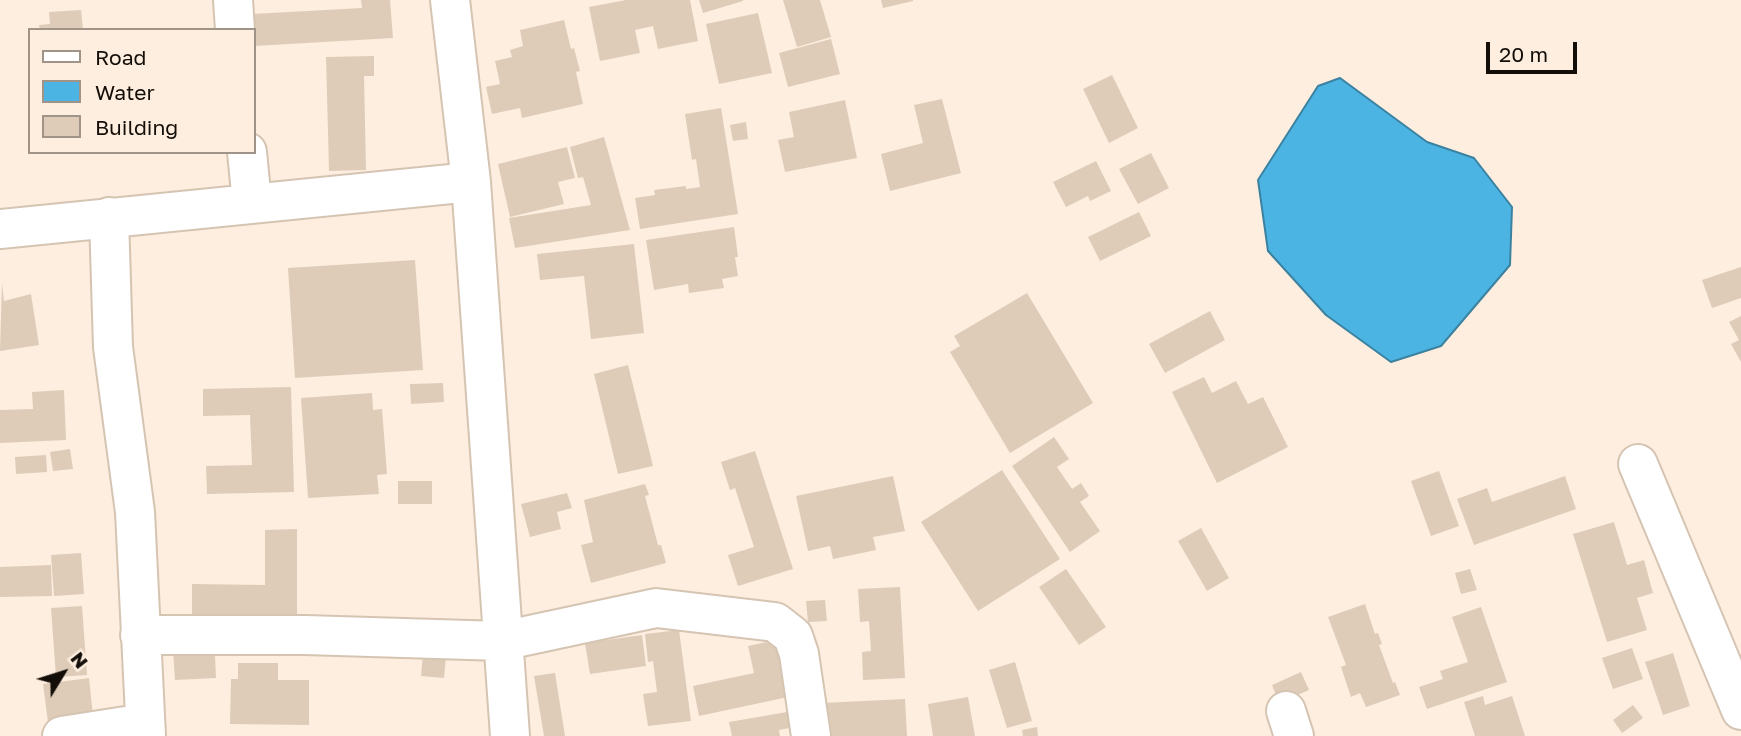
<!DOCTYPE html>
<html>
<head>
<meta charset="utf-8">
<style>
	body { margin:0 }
	#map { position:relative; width:1741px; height:736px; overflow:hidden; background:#fdeedf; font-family:"Golos Text",sans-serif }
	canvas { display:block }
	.legend { position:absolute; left:28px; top:28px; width:228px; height:126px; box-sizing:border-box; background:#fdeedf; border:2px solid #a09489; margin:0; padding:9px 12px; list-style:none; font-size:21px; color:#140e08 }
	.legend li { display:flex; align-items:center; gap:14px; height:35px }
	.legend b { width:35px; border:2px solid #a09489 }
	.north { position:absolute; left:28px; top:638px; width:70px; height:70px; -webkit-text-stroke:5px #fdeedf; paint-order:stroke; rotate:52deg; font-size:19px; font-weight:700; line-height:28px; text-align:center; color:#140e08 }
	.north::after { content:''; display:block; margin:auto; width:24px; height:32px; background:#140e08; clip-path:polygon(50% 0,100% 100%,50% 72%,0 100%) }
	.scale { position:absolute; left:1486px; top:42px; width:91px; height:32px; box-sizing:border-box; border:4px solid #140e08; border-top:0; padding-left:9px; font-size:21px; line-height:24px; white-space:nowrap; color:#140e08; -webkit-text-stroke:5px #fdeedf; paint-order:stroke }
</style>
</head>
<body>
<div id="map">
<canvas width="1741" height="736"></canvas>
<ul class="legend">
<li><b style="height:9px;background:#fff"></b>Road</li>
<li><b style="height:19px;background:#4cb4e3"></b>Water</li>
<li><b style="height:19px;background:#deccb9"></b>Building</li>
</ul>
<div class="north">N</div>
<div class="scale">20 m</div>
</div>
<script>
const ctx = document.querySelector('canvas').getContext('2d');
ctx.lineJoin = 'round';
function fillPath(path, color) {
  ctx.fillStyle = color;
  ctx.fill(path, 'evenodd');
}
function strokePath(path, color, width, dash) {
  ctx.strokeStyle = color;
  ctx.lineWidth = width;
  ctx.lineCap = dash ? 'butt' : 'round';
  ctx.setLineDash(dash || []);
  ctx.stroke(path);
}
const water = new Path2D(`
	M 1340,78 L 1427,142 L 1474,158 L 1512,207 L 1510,265 L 1441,346 L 1391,362 L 1326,315 L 1268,251 L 1258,180 L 1318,86 Z`);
fillPath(water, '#4cb4e3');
strokePath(water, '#3b82a1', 2);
fillPath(new Path2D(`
	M 361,0 L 390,0 L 393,38 L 254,46 L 252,14 L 362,8 Z
	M 626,0 L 690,0 L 698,41 L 658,49 L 653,26 L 635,30 L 640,53 L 600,61 L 589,7 Z
	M 699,0 L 743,0 L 743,1 L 703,13 Z
	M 783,0 L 820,0 L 831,37 L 797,47 Z
	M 881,0 L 913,0 L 913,1 L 883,8 Z
	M 81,10 L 83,30 L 40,30 L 39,25 L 50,24 L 49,12 Z
	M 758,13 L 772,73 L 719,84 L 706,24 Z
	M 564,20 L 571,49 L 574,48 L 580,71 L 576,72 L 583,104 L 522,118 L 520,108 L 492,114 L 486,87 L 500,84 L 495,61 L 512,57 L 510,50 L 523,46 L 520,30 Z
	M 831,39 L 840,74 L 788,87 L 779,53 Z
	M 374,56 L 374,76 L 364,76 L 366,170 L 329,171 L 326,57 Z
	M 1112,75 L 1138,128 L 1109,143 L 1083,89 Z
	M 942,99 L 961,173 L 890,191 L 881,154 L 923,143 L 914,105 Z
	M 845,100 L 857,158 L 785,172 L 778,140 L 794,137 L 789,112 Z
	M 721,108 L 738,214 L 640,229 L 635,198 L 655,195 L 654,190 L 686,186 L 686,189 L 700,187 L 696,159 L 692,160 L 685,114 Z
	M 746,122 L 748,139 L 733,141 L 730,125 Z
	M 604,137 L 630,230 L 515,248 L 509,218 L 591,205 L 583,177 L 578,178 L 570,147 Z
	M 567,147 L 575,178 L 558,182 L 564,204 L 510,217 L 498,164 Z
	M 1151,153 L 1169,188 L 1138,204 L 1119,169 Z
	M 1096,161 L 1111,191 L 1090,201 L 1088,196 L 1066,207 L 1053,182 Z
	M 1139,212 L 1151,236 L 1100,261 L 1088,237 Z
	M 734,227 L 738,257 L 735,257 L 738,276 L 722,279 L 724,288 L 689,293 L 688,284 L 654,290 L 646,240 Z
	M 634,244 L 644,333 L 591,339 L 584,276 L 540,280 L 537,254 Z
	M 415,260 L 423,370 L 295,378 L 288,268 Z
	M 1741,267 L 1741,298 L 1712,308 L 1702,280 Z
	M 2,283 L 4,301 L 31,294 L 39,345 L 0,351 Z
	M 1027,293 L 1093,403 L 1010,453 L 950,352 L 960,346 L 954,336 Z
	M 1210,311 L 1225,340 L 1165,373 L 1149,344 Z
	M 1741,316 L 1741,362 L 1731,344 L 1739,340 L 1729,322 Z
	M 628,365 L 653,466 L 618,474 L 594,374 Z
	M 1204,377 L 1212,393 L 1236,381 L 1248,404 L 1263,397 L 1288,447 L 1217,483 L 1172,392 Z
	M 443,383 L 444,402 L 411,404 L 410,384 Z
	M 291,387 L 294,492 L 207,494 L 206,466 L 252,465 L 250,415 L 203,416 L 203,389 Z
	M 64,390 L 66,440 L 0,443 L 0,410 L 33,409 L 32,392 Z
	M 372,393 L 373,410 L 382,409 L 387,474 L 377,475 L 379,494 L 308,498 L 301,398 Z
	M 1054,437 L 1069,459 L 1057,467 L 1072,489 L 1081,483 L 1089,496 L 1080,502 L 1100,531 L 1070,552 L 1012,466 Z
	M 70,449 L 73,469 L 53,471 L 50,452 Z
	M 755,451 L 793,569 L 738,586 L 728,555 L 754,547 L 735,488 L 730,490 L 721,462 Z
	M 46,455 L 47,472 L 16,474 L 15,457 Z
	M 1002,470 L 1060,559 L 978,611 L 921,522 Z
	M 1439,471 L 1459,526 L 1431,536 L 1411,481 Z
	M 893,476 L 905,531 L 873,537 L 876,550 L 833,559 L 830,546 L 808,551 L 796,496 Z
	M 1565,476 L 1576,509 L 1474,545 L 1457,499 L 1487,488 L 1492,502 Z
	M 398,481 L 432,481 L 432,504 L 398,504 Z
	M 645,484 L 649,495 L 645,496 L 658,545 L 661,545 L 666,563 L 591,583 L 581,545 L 593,542 L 584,500 Z
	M 567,493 L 572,508 L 557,512 L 561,529 L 530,537 L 521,504 Z
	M 1614,522 L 1627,565 L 1644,560 L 1653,593 L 1637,598 L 1647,630 L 1607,642 L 1573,534 Z
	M 1201,528 L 1229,578 L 1207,591 L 1178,541 Z
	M 297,529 L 297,626 L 192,625 L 192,584 L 265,585 L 265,530 Z
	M 81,553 L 84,594 L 54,596 L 51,555 Z
	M 51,565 L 52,596 L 0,597 L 0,567 Z
	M 1066,569 L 1106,627 L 1079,645 L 1039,587 Z
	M 1470,569 L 1477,590 L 1461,594 L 1455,573 Z
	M 900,587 L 905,678 L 863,680 L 862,652 L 871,651 L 869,621 L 860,622 L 858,589 Z
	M 825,600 L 827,621 L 808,622 L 806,601 Z
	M 1365,604 L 1375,634 L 1378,633 L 1382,644 L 1379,645 L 1393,683 L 1395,682 L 1400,695 L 1366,707 L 1360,693 L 1351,697 L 1341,667 L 1346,665 L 1328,617 Z
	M 82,606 L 87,675 L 56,677 L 51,608 Z
	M 1481,607 L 1507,682 L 1427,709 L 1419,687 L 1443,679 L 1440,671 L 1468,662 L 1452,617 Z
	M 679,630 L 691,721 L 648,726 L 643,694 L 657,692 L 653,661 L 648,662 L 645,634 Z
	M 642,635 L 646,666 L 590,674 L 585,643 Z
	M 776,640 L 788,697 L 699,716 L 693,686 L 754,673 L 748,646 Z
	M 196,648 L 197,656 L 215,656 L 216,678 L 175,680 L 173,650 Z
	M 1632,648 L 1643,679 L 1613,689 L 1602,658 Z
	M 1673,653 L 1690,706 L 1663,715 L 1645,662 Z
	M 423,654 L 446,656 L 444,678 L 421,676 Z
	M 1015,662 L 1032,721 L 1007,728 L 989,670 Z
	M 238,663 L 278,663 L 278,680 L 309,680 L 309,725 L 230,724 L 231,679 L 238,679 Z
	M 1301,672 L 1309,690 L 1279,703 L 1272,685 Z
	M 555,673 L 565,736 L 544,736 L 534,676 Z
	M 89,678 L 94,725 L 49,730 L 43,684 Z
	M 1483,696 L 1485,705 L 1512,696 L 1525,736 L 1475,736 L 1464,702 Z
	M 968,697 L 975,736 L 933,736 L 928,704 Z
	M 905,699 L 907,736 L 816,736 L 822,703 Z
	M 1633,705 L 1643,718 L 1622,733 L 1613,720 Z
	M 787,712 L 789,728 L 779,730 L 780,736 L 732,736 L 729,722 Z
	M 1037,727 L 1038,736 L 1023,736 L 1022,730 Z`), '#deccb9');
const minor = new Path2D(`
	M 233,0 L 235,30
	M 450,0 L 471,182 L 510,736
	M 247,152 L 252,203
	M 109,217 L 113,347 L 135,512 L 146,736
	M 0,229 L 471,182
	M 1638,464 L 1741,710
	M 140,635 L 305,635 L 502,641 L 656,608 L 775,622 L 793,636 L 799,654 L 811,736
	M 1286,711 L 1294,736
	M 62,736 L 145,723`);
strokePath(minor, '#d6c4b2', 42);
strokePath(minor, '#fff', 38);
</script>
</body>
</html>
